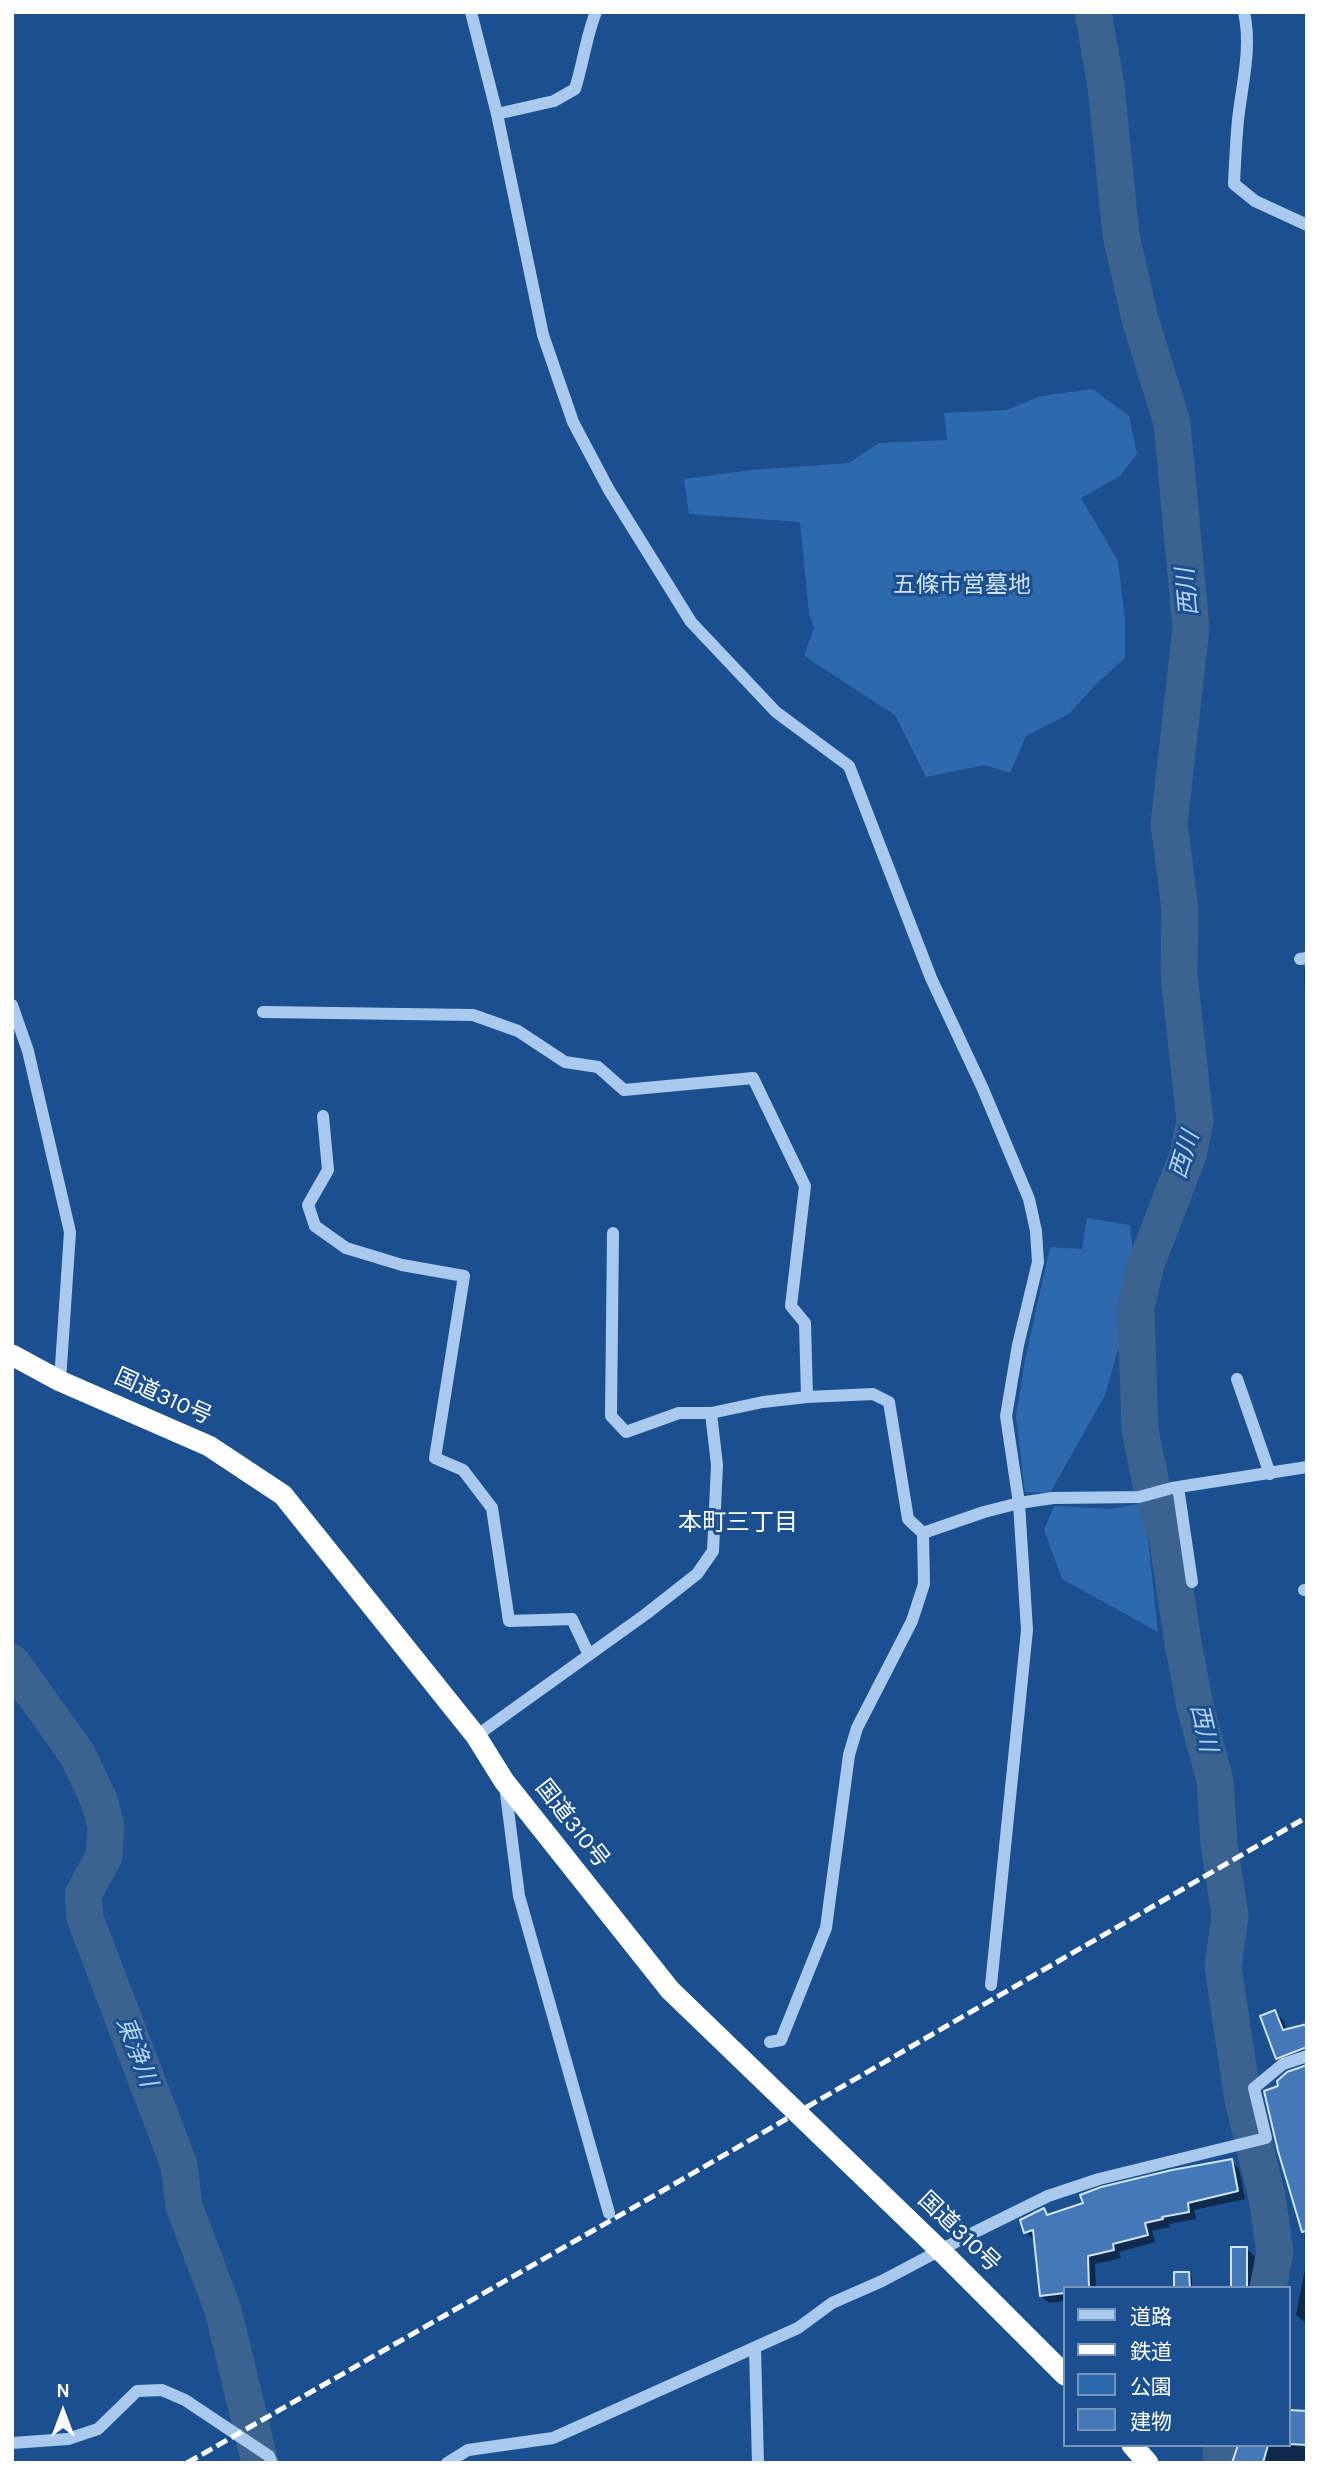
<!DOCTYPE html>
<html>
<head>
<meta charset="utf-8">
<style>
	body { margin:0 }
	#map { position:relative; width:1319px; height:2475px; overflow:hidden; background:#1b4f8f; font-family:Karla,"Noto Sans JP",sans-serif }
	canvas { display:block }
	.frame { position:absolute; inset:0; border:14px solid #fff; pointer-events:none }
	.legend { position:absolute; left:1063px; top:2286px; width:228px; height:161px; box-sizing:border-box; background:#1b4f8f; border:2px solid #7695bc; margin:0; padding:9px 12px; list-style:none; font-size:21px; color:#fff }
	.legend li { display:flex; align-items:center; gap:14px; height:35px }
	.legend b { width:35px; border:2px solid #7695bc }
	.north { position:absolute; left:28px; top:2377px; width:70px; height:70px; -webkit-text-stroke:5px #1b4f8f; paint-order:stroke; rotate:0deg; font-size:19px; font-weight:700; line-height:28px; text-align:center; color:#fff }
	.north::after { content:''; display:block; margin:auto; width:24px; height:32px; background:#fff; clip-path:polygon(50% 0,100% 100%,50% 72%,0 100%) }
</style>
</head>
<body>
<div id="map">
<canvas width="1319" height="2475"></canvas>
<div class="frame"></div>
<ul class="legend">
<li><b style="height:9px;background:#a9c9ee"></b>道路</li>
<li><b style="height:9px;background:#fff"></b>鉄道</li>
<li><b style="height:19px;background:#2e69ad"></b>公園</li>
<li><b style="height:19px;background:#4478b7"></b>建物</li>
</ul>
<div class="north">N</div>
</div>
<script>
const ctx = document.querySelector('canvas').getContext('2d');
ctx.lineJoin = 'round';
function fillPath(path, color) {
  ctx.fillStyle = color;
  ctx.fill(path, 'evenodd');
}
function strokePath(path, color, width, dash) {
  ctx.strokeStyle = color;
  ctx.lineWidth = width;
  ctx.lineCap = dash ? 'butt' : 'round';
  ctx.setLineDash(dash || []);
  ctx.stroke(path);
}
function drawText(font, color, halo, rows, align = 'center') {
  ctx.font = font + ' Karla,"Noto Sans JP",sans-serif';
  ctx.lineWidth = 6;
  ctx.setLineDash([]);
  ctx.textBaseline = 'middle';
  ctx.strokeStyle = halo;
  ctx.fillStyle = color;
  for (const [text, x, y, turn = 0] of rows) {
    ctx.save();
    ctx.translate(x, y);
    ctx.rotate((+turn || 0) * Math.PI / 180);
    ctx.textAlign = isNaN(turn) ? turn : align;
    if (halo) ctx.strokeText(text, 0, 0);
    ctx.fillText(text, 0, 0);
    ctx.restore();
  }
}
fillPath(new Path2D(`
	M 1093,389 L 1129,416 L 1137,454 L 1120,476 L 1081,498 L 1118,561 L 1125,619 L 1125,658 L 1096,684 L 1069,714 L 1026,736 L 1010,773 L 985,765 L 926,777 L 895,715 L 804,656 L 814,628 L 809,613 L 800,522 L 689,514 L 684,479 L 751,470 L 849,463 L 879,443 L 947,440 L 944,413 L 1006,410 L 1041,396 Z
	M 1087,1218 L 1130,1225 L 1133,1254 L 1129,1312 L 1105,1395 L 1050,1493 L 1025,1492 L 1016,1416 L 1025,1360 L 1050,1247 L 1082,1249 Z
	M 1144,1503 L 1158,1632 L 1062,1579 L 1044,1530 L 1054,1506 L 1111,1509 Z`), '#2e69ad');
fillPath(new Path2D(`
	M 1304,970 L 1307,970 L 1307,1033 Z
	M 1275,2012 L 1284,2021 L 1287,2031 L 1307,2026 L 1307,2059 L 1286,2067 L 1277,2058 Z
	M 1307,2066 L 1307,2324 L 1296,2315 L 1306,2264 L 1304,2223 L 1280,2088 Z
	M 1231,2161 L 1239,2169 L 1245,2199 L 1194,2210 L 1196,2219 L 1169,2224 L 1170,2227 L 1152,2231 L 1155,2242 L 1119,2252 L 1121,2258 L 1095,2264 L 1096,2288 L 1065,2288 L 1065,2301 L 1049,2303 L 1041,2296 L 1036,2239 L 1034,2240 L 1026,2232 L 1044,2210 L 1050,2216 Z
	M 1246,2248 L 1255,2257 L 1254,2288 L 1233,2288 Z
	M 1189,2273 L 1192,2277 L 1192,2288 L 1176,2288 Z
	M 1289,2411 L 1307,2413 L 1307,2463 L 1234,2463 L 1240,2445 L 1289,2445 Z`), '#0007');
strokePath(new Path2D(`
	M 1093,12 L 1106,86 L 1121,235 L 1140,319 L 1172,423 L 1191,628 L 1169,824 L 1180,909 L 1179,975 L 1195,1121 L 1188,1155 L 1146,1264 L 1136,1307 L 1140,1431 L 1153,1493 L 1167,1536 L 1183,1643 L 1195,1706 L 1215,1781 L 1219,1843 L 1230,1916 L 1223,1967 L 1243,2100 L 1267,2197 L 1275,2252 L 1268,2288
	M 12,1663 L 77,1754 L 99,1800 L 106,1826 L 104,1856 L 83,1895 L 85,1918 L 179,2165 L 184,2206 L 223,2310 L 260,2463
	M 1222,2463 L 1221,2453 L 1224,2445`), '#3c6290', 37);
const building = new Path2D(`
	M 1275,2010 L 1283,2030 L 1307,2024 L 1307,2047 L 1276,2059 L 1260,2016 Z
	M 1307,2065 L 1307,2231 L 1302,2232 L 1278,2151 L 1264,2091 L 1278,2086 L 1277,2081 L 1287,2072 Z
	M 1232,2159 L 1238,2191 L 1188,2203 L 1189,2212 L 1162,2217 L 1163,2219 L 1145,2223 L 1148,2235 L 1113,2244 L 1114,2250 L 1088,2256 L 1089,2288 L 1065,2288 L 1065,2293 L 1040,2296 L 1033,2230 L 1024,2233 L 1020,2220 L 1044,2208 L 1047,2215 L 1083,2203 L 1080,2195 L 1101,2187 L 1172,2170 Z
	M 1231,2247 L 1247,2247 L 1247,2288 L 1231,2288 Z
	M 1174,2272 L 1189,2272 L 1190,2288 L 1174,2288 Z
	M 1289,2410 L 1307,2411 L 1307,2445 L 1289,2444 Z
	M 1238,2445 L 1268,2445 L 1263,2463 L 1232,2463 Z`);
fillPath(building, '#4478b7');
strokePath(building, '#cfe3fa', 2);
strokePath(new Path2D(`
	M 471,12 L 497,114 L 543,335 L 573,422 L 609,490 L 691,622 L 776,712 L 849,766 L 931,978 L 983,1089 L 1029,1199 L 1036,1231 L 1038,1262 L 1018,1345 L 1006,1416 L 1019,1503 L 1027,1630 L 991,1985
	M 1244,12 C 1252,49 1242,83 1238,120 C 1236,141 1235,163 1234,184 L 1255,201 L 1307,225
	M 497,114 L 554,101 L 575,89 C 583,64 586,37 596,12
	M 1300,959 L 1307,958
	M 12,1005 L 28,1051 L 70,1232 L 60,1381
	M 263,1012 L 473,1015 L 518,1031 L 565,1062 L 598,1067 L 624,1090 L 753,1078 L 805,1186 L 791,1306 L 805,1323 L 807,1397
	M 323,1116 L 328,1170 L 308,1205 L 315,1226 L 346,1248 L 402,1265 L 464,1276 L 435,1458 L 463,1470 L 492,1508 L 509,1621 L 572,1619 L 589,1655
	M 613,1233 L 611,1416 L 626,1432 L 679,1413 L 711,1413
	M 1237,1379 L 1270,1474
	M 1178,1487 L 1192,1582
	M 923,1533 L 984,1512 L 1019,1503 L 1053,1498 L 1139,1497 L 1172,1488 L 1307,1467
	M 1304,1590 L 1307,1590
	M 476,1736 L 646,1614 L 697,1574 L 713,1551 L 717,1465 L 711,1413 L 763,1402 L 807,1397 L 873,1394 L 889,1402 L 908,1519 L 923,1533 L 924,1584 L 912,1621 L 857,1728 L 849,1755 L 826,1928 L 781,2040 L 770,2042
	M 505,1786 L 519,1896 L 609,2213
	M 755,2348 L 758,2463
	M 12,2443 L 68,2439 L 98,2429 L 137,2391 L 162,2390 L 185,2400 L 269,2456 L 272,2463
	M 447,2463 L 468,2450 L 553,2438 L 798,2328 L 832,2303 L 882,2281 L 967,2236 L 1048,2196 L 1099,2179 L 1266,2138 L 1254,2088 L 1283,2064 L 1307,2056`), '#a9c9ee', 12);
strokePath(new Path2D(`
	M 12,1355 L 60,1381 L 209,1446 L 283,1495 L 476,1736 L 504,1781 L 670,1990
	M 949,2259 L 1065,2375
	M 1132,2445 L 1148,2463`), '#fff', 21);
strokePath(new Path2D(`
	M 187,2463 L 657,2194 L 1307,1817`), '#fff', 5, [12, 5]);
strokePath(new Path2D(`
	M 670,1990 L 949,2259`), '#fff', 21);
drawText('23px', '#cfe3fa', '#1b4f8f', [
	["五條市営墓地",962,585]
]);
drawText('23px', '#fff', '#1b4f8f', [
	["国道310号",163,1397,24],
	["国道310号",572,1824,52],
	["国道310号",959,2232,44]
]);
drawText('italic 24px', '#b5d3f5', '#1b4f8f', [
	["西川",1188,592,-95],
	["西川",1185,1155,-73],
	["西川",1203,1728,77],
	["東浄川",136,2052,69]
]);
drawText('24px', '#fff', '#1b4f8f', [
	["本町三丁目",738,1523]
]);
</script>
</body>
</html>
